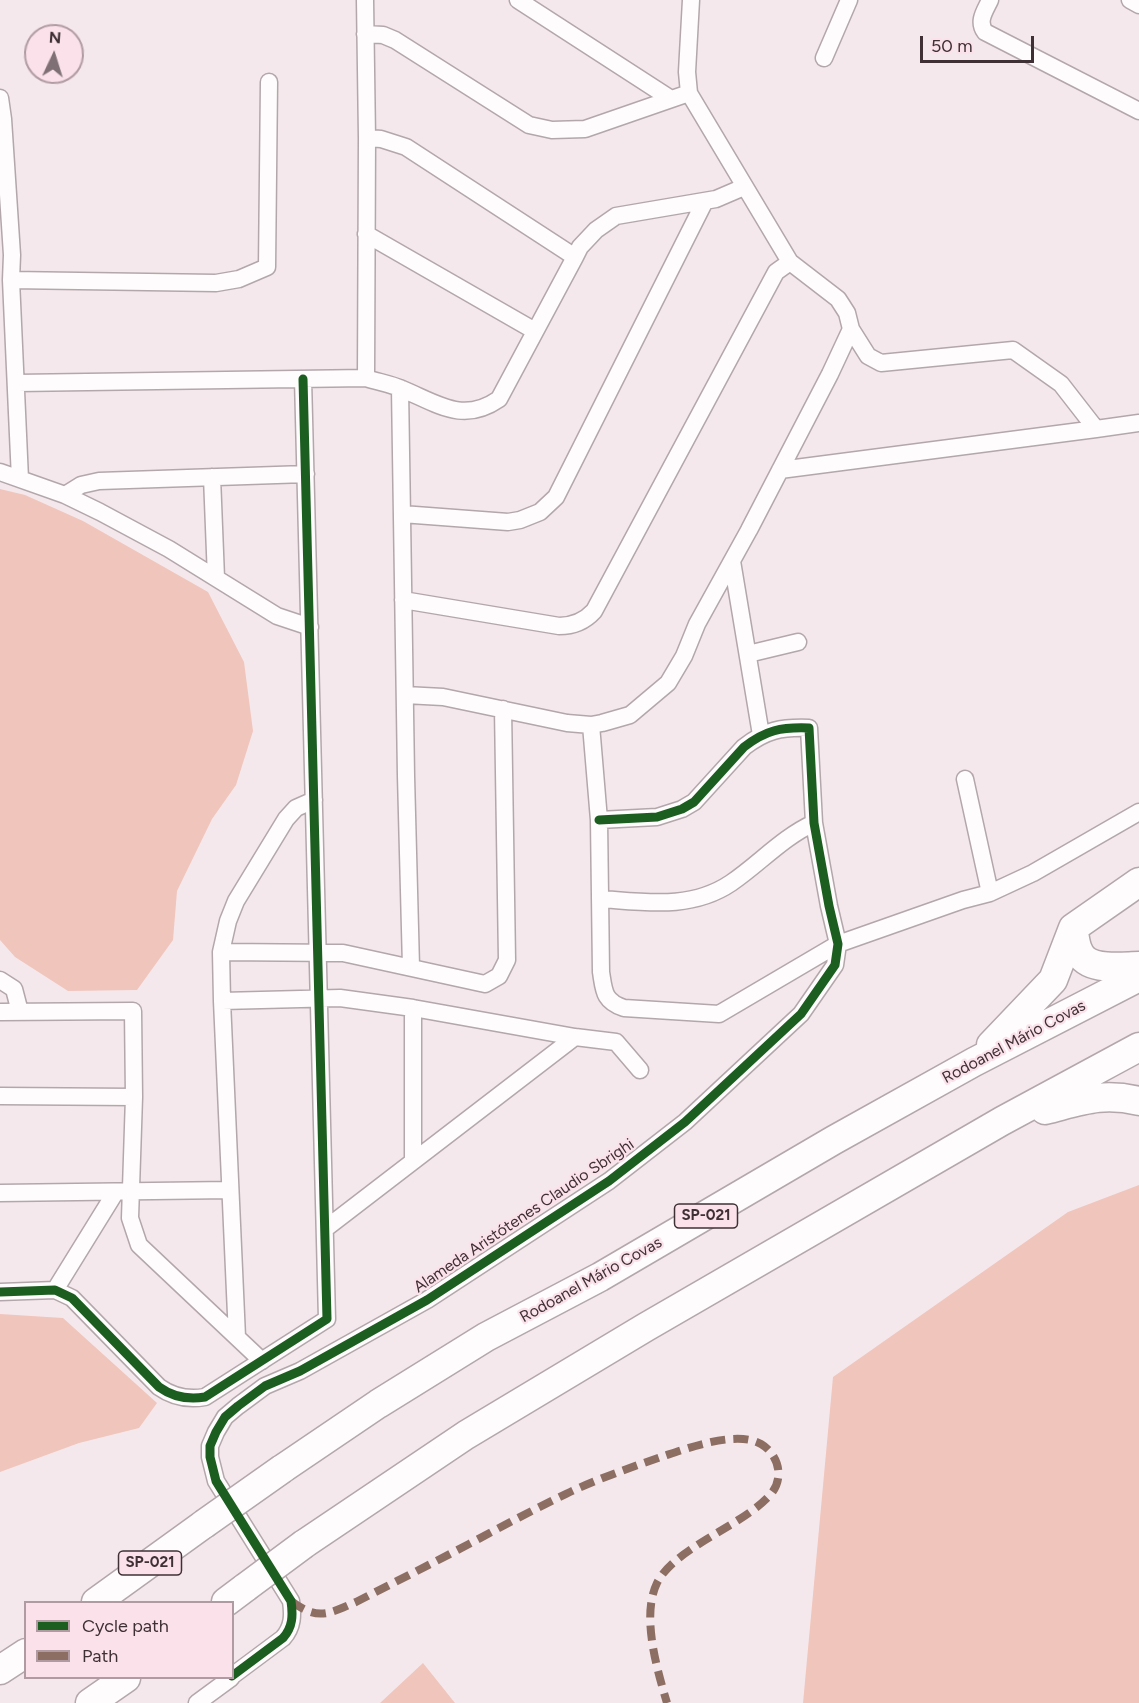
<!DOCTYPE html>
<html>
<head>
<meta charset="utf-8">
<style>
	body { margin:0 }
	#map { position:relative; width:1139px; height:1703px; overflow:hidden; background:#f5e8ec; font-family:Figtree,sans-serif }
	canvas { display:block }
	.legend { position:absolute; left:24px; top:1601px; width:210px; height:78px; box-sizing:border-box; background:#fbe2ea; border:2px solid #b09ba2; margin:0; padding:8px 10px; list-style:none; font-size:18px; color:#3f3035 }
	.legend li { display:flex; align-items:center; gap:12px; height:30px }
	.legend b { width:30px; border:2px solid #b09ba2 }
	.north { position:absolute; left:24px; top:24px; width:60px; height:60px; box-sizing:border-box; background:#fbe2ea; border:2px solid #b09ba2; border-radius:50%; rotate:4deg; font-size:16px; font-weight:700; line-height:24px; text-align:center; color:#3f3035 }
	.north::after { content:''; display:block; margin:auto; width:21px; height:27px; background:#7f7075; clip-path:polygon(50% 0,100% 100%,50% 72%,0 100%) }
	.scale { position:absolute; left:920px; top:36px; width:114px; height:27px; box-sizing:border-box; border:3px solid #3f3035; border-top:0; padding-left:8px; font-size:18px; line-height:21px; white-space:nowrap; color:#3f3035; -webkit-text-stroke:4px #fbe2ea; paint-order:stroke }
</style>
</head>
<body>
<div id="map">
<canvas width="1139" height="1703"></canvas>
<ul class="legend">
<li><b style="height:8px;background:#1b5e20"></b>Cycle path</li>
<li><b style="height:8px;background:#8d6e63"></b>Path</li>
</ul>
<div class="north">N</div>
<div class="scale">50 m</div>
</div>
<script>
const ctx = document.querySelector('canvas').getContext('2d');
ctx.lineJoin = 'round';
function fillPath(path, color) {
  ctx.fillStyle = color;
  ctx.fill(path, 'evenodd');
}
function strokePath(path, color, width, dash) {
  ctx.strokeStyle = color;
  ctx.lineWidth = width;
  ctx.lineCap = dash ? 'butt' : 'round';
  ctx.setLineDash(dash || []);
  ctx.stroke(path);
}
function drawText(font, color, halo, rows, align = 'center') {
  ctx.font = font + ' Figtree,sans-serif';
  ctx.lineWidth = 4.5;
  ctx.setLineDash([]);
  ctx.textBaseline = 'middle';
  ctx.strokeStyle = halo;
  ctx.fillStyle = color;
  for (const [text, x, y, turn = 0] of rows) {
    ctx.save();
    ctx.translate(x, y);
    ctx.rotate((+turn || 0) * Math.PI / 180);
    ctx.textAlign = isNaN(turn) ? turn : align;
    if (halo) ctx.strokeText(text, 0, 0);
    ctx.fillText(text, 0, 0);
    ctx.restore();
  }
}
fillPath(new Path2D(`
	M 0,489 L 25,495 L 83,521 L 208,592 L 244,662 L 253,731 L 236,785 L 212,819 L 177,891 L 173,940 L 137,990 L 68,991 L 15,957 L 0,940 Z
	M 1139,1185 L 1139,1703 L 803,1703 L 833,1377 L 1068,1212 Z
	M 0,1314 L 63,1318 L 157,1403 L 139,1428 L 79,1443 L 0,1472 Z
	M 423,1663 L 455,1703 L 380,1703 Z`), '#f0c5bc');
const street = new Path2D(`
	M 365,0 L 367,138 L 366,378
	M 518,0 L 671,99
	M 691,0 L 687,72 L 689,93 L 790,262 L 838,299 L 847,313 L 851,329 L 868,356 L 881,363 L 1013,350 L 1061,384 L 1096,429
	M 990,0 C 985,11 977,21 985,32 L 1139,111
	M 1130,0 L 1139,5
	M 365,34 L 383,35 L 395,40 L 529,125 L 552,130 L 585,129 L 689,93
	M 824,58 L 849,0
	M 0,98 L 3,119 L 12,255 L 11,280 L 20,479
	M 367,138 L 381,139 L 406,147 L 575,257
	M 366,234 L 535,331
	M 11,280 L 216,283 L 239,279 L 267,267 L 269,82
	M 17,383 L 366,378 C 378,382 391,384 402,389 C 438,404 463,424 499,399 L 575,257 L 580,247 L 596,230 L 616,216 L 716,199 L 744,187
	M 400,388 L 406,776 L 411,967
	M 780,470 L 1096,429 L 1139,423
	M 0,472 L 65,495 L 100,512 L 169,549 L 277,616 L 310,627
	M 212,477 L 216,578
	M 65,495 L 81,485 L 99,481 L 306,474
	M 402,514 L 508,522 L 520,520 L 540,512 L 556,497 L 705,201
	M 732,561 L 761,735
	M 403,600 L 559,626 C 573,626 584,622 594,611 L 776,272 L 790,262
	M 748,654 L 798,642
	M 405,695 L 443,697 L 567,723 L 591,725 L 602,723 L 630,715 L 668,683 L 684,656 L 697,624 L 749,530 L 830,374 L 851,329
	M 591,725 L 599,820 L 601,972 C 604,990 603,1001 624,1008 L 719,1014 L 838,944 L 963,900 L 990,893 L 1033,873 L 1139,812
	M 965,779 L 990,893
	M 600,899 C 645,902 691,910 731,883 C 759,864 783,837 814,823
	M 221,952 L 343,953 L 485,984 L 499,976 L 507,960 L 503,709
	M 0,980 L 14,989 L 20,1012
	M 222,1001 L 340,998 L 413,1008 L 575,1037 L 616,1042 L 640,1070
	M 0,1012 L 133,1011 L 134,1097 L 130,1218 L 139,1245 L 262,1361
	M 0,1096 L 134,1097
	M 413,1161 L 413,1008
	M 0,1193 L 230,1190
	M 325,1229 L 575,1037
	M 55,1290 L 115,1193
	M 0,1292 L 55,1290 L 72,1298 L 159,1387 C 173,1397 188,1400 205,1397 L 327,1319 L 303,379
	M 237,1337 L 222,1001 L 221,952 L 228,921 L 236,901 L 286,819 L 296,808 L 314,800
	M 232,1676 L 283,1638 C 293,1627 293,1615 291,1601 L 216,1481 L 210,1457 L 210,1446 L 216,1432 L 225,1417 L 238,1406 L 265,1386 L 300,1371 L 427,1300 L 609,1181 L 685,1122 L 801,1014 L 835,965 L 838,944 L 829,906 L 814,823 L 809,728 C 781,727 766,730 744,747 L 694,802 L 682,809 L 657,817 L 599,820
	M 197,1703 L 231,1678`);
const highway = new Path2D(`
	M 1073,928 C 1075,936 1075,945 1079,952 C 1088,972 1122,966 1139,966
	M 991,1045 L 1053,980 L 1073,928 L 1139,882
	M 1045,1110 C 1081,1101 1102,1092 1139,1101
	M 282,1469 L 378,1404 L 486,1337 L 600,1277 L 834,1140 L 974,1062 L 1139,977
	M 304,1544 L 466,1435 L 646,1327 L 1002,1121 L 1139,1047
	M 96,1602 L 204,1524
	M 226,1602 L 246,1587
	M 0,1670 L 26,1653
	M 90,1703 L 126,1678`);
strokePath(street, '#b3a7ab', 19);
strokePath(highway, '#b3a7ab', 31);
strokePath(street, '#fefcfc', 16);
strokePath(highway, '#fefcfc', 28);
const highwayBridge = new Path2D(`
	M 204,1524 L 282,1469
	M 246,1587 L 304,1544`);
strokePath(highwayBridge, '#b3a7ab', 31, []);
strokePath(highwayBridge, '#fefcfc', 28);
strokePath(new Path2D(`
	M 291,1601 C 318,1621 328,1614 356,1602 C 393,1583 431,1564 469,1544 C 503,1526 536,1508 570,1492 C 600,1478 632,1467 664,1456 C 688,1448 737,1430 761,1444 C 778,1454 785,1477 771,1494 C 743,1526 675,1547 657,1583 C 641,1616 657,1669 667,1703`), '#8d6e63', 8, [15, 8]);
strokePath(new Path2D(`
	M 0,1292 L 55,1290 L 72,1298 L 159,1387 C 173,1397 188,1400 205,1397 L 327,1319 L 303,379
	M 232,1676 L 283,1638 C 293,1627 293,1615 291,1601 L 216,1481 L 210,1457 L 210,1446 L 216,1432 L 225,1417 L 238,1406 L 265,1386 L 300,1371 L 427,1300 L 609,1181 L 685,1122 L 801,1014 L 835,965 L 838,944 L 829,906 L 814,823 L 809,728 C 781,727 766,730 744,747 L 694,802 L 682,809 L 657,817 L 599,820`), '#1b5e20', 9);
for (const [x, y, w] of [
	[706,1216,63],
	[150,1563,63]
]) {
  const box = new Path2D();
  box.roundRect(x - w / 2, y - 12, w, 24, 4.5);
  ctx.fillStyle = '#fbe2ea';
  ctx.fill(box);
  strokePath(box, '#3f3035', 1.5);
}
drawText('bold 15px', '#3f3035', null, [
	["SP-021",706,1216],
	["SP-021",150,1563]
]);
drawText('16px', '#3f3035', '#fbe2ea', [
	["Rodoanel Mário Covas",1014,1042,-28],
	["Alameda Aristótenes Claudio Sbrighi",524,1216,-34],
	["Rodoanel Mário Covas",591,1280,-29]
]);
</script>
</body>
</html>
